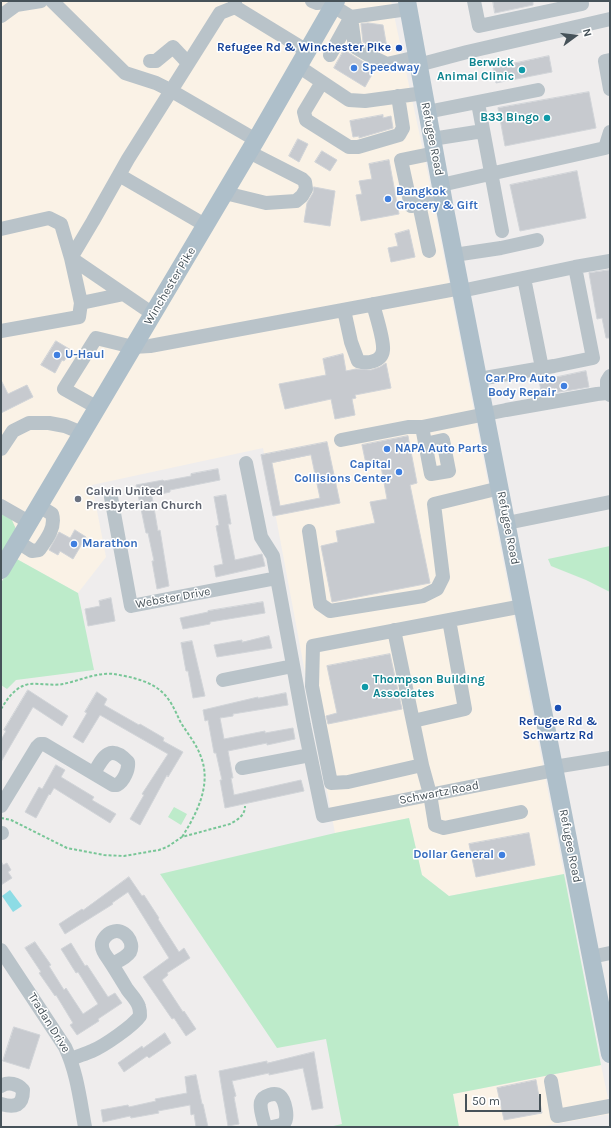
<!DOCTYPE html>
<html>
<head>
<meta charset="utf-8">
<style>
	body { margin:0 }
	#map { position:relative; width:611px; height:1128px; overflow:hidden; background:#efeded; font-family:Karla,sans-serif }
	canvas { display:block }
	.frame { position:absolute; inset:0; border:2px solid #465259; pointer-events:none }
	.north { position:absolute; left:555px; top:16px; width:40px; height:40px; -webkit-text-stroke:3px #fff; paint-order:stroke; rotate:75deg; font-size:11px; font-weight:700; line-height:16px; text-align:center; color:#465259 }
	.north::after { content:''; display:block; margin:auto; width:14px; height:18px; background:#465259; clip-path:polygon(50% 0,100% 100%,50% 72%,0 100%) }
	.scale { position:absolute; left:465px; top:1094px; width:76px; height:18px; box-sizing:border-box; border:2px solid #465259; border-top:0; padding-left:5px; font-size:12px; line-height:14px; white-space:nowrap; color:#465259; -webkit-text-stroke:3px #fff; paint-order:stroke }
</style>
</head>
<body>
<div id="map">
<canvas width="611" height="1128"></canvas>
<div class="frame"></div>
<div class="north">N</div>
<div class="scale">50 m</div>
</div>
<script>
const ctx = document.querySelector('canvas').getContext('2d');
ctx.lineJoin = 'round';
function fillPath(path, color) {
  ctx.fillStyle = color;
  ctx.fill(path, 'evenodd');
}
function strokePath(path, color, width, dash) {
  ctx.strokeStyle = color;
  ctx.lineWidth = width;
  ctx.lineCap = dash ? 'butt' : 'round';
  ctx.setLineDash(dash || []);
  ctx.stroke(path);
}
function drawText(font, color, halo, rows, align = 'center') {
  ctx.font = font + ' Karla,sans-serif';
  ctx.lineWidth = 3;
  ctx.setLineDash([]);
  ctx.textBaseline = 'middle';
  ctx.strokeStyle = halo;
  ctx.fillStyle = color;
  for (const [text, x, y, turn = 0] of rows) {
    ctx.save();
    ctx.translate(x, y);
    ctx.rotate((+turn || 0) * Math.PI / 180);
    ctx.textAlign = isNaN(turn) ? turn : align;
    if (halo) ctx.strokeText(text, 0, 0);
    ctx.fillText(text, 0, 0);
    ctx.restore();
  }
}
fillPath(new Path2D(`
	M 1,1 L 391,1 L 428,174 L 564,874 L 449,896 L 422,875 L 409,818 L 335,833 L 263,448 L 92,485 L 106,557 L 78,593 L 4,552 L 1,511 Z
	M 601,1065 L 610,1108 L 610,1114 L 540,1127 L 459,1127 L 453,1094 Z`), '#faf2e6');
fillPath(new Path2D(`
	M 1,511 L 11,518 L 16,529 L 1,557 Z
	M 610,546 L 610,592 L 586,580 L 551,566 L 548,559 Z
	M 15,558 L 78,593 L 94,670 L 16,680 L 7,689 L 1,685 L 1,583 Z
	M 174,807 L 187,814 L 181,825 L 168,817 Z
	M 409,818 L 422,875 L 449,896 L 564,874 L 601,1065 L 453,1094 L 459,1127 L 329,1127 L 342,1124 L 326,1039 L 277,1048 L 160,874 L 335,833 Z`), '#bdebca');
fillPath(new Path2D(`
	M 10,890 L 22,906 L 13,912 L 2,896 Z`), '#8ddce5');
const building = new Path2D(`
	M 493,1 L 533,1 L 533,5 L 495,13 Z
	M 368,23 L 383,25 L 387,48 L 370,46 L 363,42 L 361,24 Z
	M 344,50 L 375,69 L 365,87 L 334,68 Z
	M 549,56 L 552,72 L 496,83 L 493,68 Z
	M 589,92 L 596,128 L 505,146 L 498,108 Z
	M 383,115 L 383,118 L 391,116 L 393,128 L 359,138 L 359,136 L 353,137 L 350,121 Z
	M 298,139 L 308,144 L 299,162 L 289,156 Z
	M 322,151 L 337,160 L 330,171 L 315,162 Z
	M 389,160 L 399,214 L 361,221 L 356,195 L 362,194 L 359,181 L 372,179 L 369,164 Z
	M 577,171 L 586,218 L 520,231 L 510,185 Z
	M 314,187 L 335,191 L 330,226 L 304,222 L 307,203 L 313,193 Z
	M 409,230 L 415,257 L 391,262 L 388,248 L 398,246 L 395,234 Z
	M 610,270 L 610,338 L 606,338 L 602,318 L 597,319 L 589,273 Z
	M 56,341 L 71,350 L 64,361 L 62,360 L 55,373 L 41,365 Z
	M 343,354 L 346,371 L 356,369 L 371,370 L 380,367 L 386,363 L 391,388 L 355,395 L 356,398 L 352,399 L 355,415 L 335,419 L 331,399 L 285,409 L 279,384 L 326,375 L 323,359 Z
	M 586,371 L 589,387 L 542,395 L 539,381 Z
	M 1,380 L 8,394 L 27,385 L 33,397 L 1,413 Z
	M 408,436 L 417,483 L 410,485 L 430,583 L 332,602 L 321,546 L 338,542 L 336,531 L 375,523 L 370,502 L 387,499 L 380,461 L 366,464 L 362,445 Z
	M 327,442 L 340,503 L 273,516 L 261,455 ZM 311,455 L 320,498 L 280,506 L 272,463 Z
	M 218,469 L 220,480 L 170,490 L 170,492 L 152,496 L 158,531 L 160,530 L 169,586 L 157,589 L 152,561 L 154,561 L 148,533 L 146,533 L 136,485 L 163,480 L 164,481 L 191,476 L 191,474 Z
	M 226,495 L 231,524 L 228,524 L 235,560 L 262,554 L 265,566 L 216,577 L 214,566 L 223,564 L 216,526 L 219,525 L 214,497 Z
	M 75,530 L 86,537 L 73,559 L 60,551 L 58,555 L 49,550 L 59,532 L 70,538 Z
	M 111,598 L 115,621 L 88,626 L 85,609 L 100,606 L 99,601 Z
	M 263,602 L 265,613 L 210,622 L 210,624 L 183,629 L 180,618 L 208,612 L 208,611 Z
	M 269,636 L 272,648 L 217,657 L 214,645 L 242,640 L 242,642 Z
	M 192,641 L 205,696 L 193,698 L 188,671 L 186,671 L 181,643 Z
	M 390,654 L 402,709 L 328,724 L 326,716 L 337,713 L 327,666 Z
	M 28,690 L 68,716 L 62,726 L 33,707 L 1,762 L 1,740 L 6,731 L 4,730 Z
	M 97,692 L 107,699 L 104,705 L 139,725 L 140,724 L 164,738 L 163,741 L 183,752 L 168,777 L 167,775 L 140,825 L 130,819 L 144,795 L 142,794 L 168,754 L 100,715 L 83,743 L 73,737 L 87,713 L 85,712 Z
	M 286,693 L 288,705 L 233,714 L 233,716 L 220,718 L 224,739 L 265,731 L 265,733 L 293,728 L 295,739 L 267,745 L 267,743 L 228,751 L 233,778 L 231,778 L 234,795 L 301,780 L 304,791 L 225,808 L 220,780 L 222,780 L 216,753 L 214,753 L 208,720 L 205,721 L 203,710 L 258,697 L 258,698 Z
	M 56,765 L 65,770 L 61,777 L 94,797 L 92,800 L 116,814 L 110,823 L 54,788 L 50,795 L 49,794 L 36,818 L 25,812 L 39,787 L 42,789 Z
	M 529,833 L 535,865 L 476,877 L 469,844 Z
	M 1,861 L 3,865 L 7,863 L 11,870 L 8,872 L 12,878 L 1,885 Z
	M 129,877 L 142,896 L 144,895 L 159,918 L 158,919 L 179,952 L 184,948 L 190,958 L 167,973 L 168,975 L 162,980 L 183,1012 L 184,1011 L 196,1029 L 186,1036 L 174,1018 L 172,1019 L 143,977 L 169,958 L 128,892 L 112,903 L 113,904 L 65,934 L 59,924 L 82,909 L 83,910 Z
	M 35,942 L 51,965 L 49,966 L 64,990 L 66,988 L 83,1014 L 98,1004 L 78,972 L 76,973 L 61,949 L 71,943 L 85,966 L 87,965 L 108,997 L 115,993 L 122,1003 L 98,1019 L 99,1021 L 77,1035 L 70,1025 L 73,1023 L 56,995 L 55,996 L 39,973 L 41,972 L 25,948 Z
	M 14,1027 L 40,1035 L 29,1069 L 3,1061 Z
	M 165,1033 L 171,1043 L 149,1058 L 147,1056 L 124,1072 L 118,1063 L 142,1046 L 143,1048 Z
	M 314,1052 L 323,1108 L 312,1110 L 303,1068 L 269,1075 L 269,1073 L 232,1081 L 236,1096 L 234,1097 L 239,1124 L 228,1126 L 219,1071 L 267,1061 L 267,1063 Z
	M 196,1075 L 202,1104 L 203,1104 L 208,1127 L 196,1127 L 194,1114 L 191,1115 L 190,1105 L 158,1111 L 159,1113 L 131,1118 L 130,1116 L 103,1122 L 101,1110 L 128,1105 L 129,1107 L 156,1101 L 155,1099 L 187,1093 L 185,1077 Z
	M 536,1080 L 542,1113 L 504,1120 L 497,1088 Z`);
fillPath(building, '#c7cacf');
strokePath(building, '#d1d4d8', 1);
strokePath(new Path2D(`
	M 1,709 C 8,698 15,687 29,684 C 40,683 52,686 63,684 C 79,681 97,672 114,674 C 131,677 152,681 164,694 C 172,702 176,713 181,723 C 188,734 197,745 201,757 C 212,785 196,815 182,837
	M 1,818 L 11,820 L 67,848 L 104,855 L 124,856 L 159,850 L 167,847 L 182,837 L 230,824 C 237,820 245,816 245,806`), '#78c697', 2, [3, 2]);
strokePath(new Path2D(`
	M 52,1 L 125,73 L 156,83 L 170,90 L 256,140
	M 235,1 L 235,7 L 307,51
	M 312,1 L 317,3 L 336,1
	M 474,1 L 479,26 L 582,4 L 581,1
	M 333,6 L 351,17 L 408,9
	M 1,16 L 16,5 L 41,1
	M 351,17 L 355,47 L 370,56 L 387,64 L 417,57
	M 330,55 L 351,17
	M 610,60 L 605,61 L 610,89
	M 150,61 L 156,61 L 173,47 L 188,63
	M 418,65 L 467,52 L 610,19
	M 298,66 L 349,100 L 365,101 L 424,93
	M 322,82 L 304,112 L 306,120 L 349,147 L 358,147 L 399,135 L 403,128 L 398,96
	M 478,103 L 502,231
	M 427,112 L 538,90
	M 432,139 L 483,131
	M 435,153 L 401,160 L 411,206 L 443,200
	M 119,175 L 205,225
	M 441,185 L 605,148 L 610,132
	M 225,193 L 266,203 L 296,201 L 302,196 L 306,189 L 305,182 L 302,179 L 249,152
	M 419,204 L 429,251
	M 1,229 L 49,218 L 61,224 L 71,258 L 153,314
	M 454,255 L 501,248 L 537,240
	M 575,267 L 610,261
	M 524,278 L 542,368
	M 461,291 L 575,267 L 593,358 L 554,366 L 479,379
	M 124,294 L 81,303 L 71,258 L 93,221 L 128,159 L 220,13 L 235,7
	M 344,310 L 351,342 L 358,361 C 367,364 382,362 383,350 C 384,339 376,316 373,304
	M 1,331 L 79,317 L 81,303
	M 607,393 L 607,381 L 610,376
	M 98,408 L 64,389 L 96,338 L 133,347 L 150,346 L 461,288
	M 422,427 L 431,474 L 449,471 L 443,440 L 425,444
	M 341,440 L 408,427 L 422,427 L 506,410 L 597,394 L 607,393 L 610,395
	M 1,449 L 13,431 L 29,423 L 49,423 L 65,426 L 82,433
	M 246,463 L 261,537 L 273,556 L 304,725 L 323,816 L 555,770
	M 111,497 L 131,606 L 277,578
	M 1,506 L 29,522
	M 507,523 L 610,502
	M 309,531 L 320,604 L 330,611 L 423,596 L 437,589 L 443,577 L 434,504 L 500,488
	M 18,542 L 32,551 L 39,550 C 47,539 56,527 52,514 L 39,506
	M 394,630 L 422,765
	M 223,680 L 293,666
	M 413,721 L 465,709 L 449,620
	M 554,767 L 610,758
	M 242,768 L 310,755
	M 1,806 L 37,747 L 40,744 L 44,744 L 113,785 L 117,785 C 124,781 129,769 128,762 C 110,743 103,757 94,773
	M 521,812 L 444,828 L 435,825 L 430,794 L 422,765 L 348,782 L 331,783 L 312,686 L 313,646 L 523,606
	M 1,833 L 2,833
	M 1,950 L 65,1047 C 77,1072 80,1100 85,1127
	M 591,957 L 610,953
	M 71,1059 C 78,1056 85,1054 92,1051 C 104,1046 133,1026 140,1016 C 140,1012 140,1010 139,1007 C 137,1000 131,995 127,989 C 121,979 115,969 109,960 C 106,956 102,951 102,946 C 101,940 107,934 112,932 C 124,927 135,942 130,952 C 126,958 118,961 112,964
	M 551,1081 L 557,1116 L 610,1106
	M 1,1086 C 8,1081 18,1084 23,1090 C 23,1106 15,1108 1,1104
	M 265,1127 C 264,1120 259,1109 261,1102 C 263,1095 275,1092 280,1096 C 285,1100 289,1118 284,1123 C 281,1126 276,1126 272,1127`), '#b9c3c9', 14);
strokePath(new Path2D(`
	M 407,1 L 445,209 L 610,1054
	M 1,570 L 256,140 L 336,1`), '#aebfca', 18);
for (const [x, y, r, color] of [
	[399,48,4,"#1a4fb4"],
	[354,68,4,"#3f7fe0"],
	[522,70,4,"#0f9aa8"],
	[547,118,4,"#0f9aa8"],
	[388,199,4,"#3f7fe0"],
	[57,355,4,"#3f7fe0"],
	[564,386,4,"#3f7fe0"],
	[387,449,4,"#3f7fe0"],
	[399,472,4,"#3f7fe0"],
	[78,499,4,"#6b7280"],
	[74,544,4,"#3f7fe0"],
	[365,687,4,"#0f9aa8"],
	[558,708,4,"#1a4fb4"],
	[502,855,4,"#3f7fe0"]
]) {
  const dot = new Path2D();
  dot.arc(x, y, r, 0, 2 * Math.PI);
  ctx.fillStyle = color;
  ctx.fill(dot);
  strokePath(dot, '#fff', 1.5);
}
drawText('bold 12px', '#164399', '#fff', [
	["Refugee Rd & Winchester Pike",391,48],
	["Refugee Rd &",558,722,"center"],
	["Schwartz Rd",558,736,"center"]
], 'right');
drawText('bold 12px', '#0d838f', '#fff', [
	["Berwick",514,63],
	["Animal Clinic",514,77],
	["B33 Bingo",539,118],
	["Thompson Building",373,680,"left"],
	["Associates",373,694,"left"]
], 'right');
drawText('bold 12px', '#366cbe', '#fff', [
	["Speedway",362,68],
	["Bangkok",396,192],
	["Grocery & Gift",396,206],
	["U-Haul",65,355],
	["Car Pro Auto",556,379,"right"],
	["Body Repair",556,393,"right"],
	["NAPA Auto Parts",395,449],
	["Capital",391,465,"right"],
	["Collisions Center",391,479,"right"],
	["Marathon",82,544],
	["Dollar General",494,855,"right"]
], 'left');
drawText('12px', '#465259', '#fff', [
	["Refugee Road",432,139,79],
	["Winchester Pike",170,286,-59],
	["Refugee Road",508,528,79],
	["Webster Drive",173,598,-10],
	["Schwartz Road",439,793,-11],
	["Refugee Road",570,846,79],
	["Tradan Drive",49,1023,58]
]);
drawText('bold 12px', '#5b616d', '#fff', [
	["Calvin United",86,492],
	["Presbyterian Church",86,506]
], 'left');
</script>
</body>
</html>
